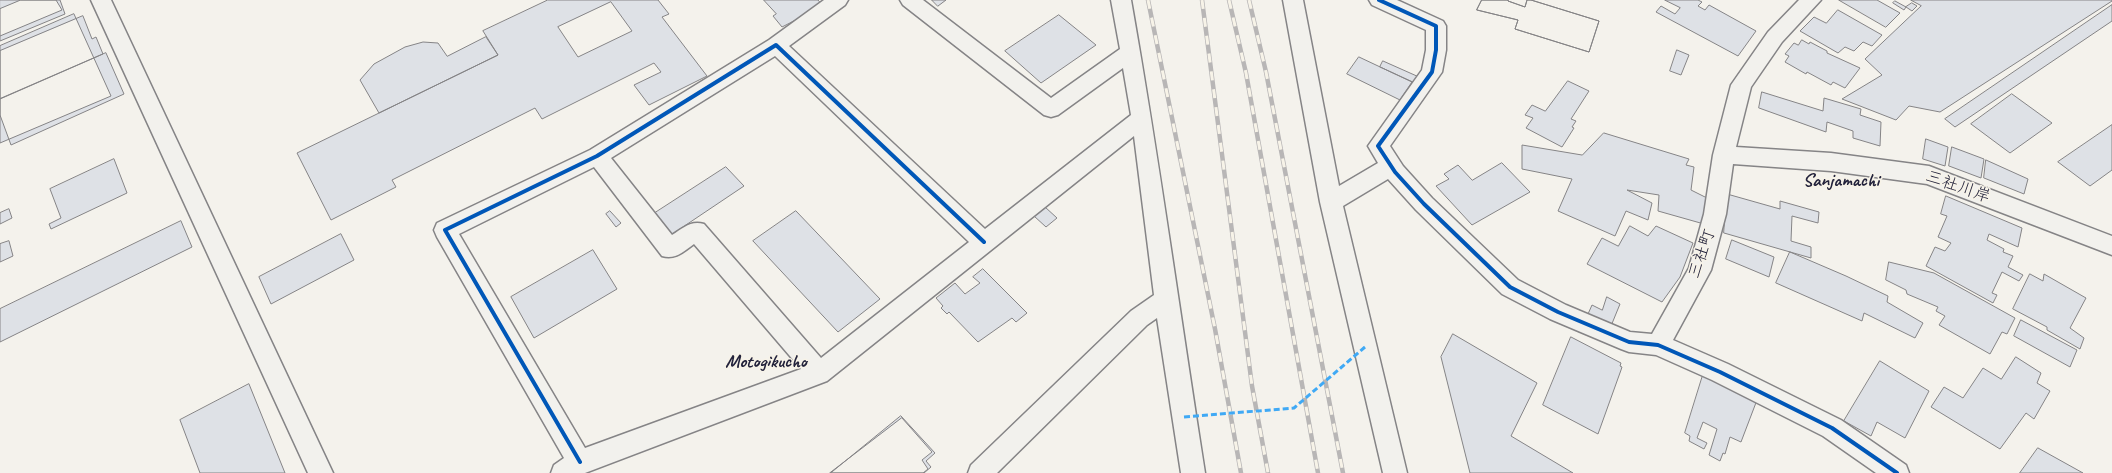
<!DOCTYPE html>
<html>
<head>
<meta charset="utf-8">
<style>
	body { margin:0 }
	canvas { display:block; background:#f4f2ec }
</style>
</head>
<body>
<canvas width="2112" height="473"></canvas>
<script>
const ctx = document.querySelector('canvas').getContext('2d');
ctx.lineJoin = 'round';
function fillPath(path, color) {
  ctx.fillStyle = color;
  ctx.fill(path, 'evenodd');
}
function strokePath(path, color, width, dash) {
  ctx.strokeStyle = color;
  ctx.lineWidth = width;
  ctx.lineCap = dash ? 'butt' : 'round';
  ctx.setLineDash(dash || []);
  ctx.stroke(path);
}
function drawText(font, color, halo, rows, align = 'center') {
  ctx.font = font + ' Caveat,"Klee One",sans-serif';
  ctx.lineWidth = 3;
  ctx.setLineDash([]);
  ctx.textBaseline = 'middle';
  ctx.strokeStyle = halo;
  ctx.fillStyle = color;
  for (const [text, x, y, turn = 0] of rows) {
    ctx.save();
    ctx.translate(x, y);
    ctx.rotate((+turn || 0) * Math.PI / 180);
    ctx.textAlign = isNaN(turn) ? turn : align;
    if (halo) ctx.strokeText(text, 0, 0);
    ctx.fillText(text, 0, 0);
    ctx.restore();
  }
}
const building = new Path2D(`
	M 0,0 L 56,0 L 62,10 L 0,36 Z
	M 21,0 L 60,0 L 65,14 L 0,41 L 0,9 Z
	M 548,0 L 658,0 L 669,14 L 662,17 L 707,76 L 649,105 L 634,85 L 661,72 L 654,63 L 542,119 L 535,108 L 392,180 L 396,187 L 331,220 L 297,153 L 498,55 L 483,31 Z
	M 764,0 L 818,0 L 823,6 L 782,27 L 773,16 L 776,14 Z
	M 932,0 L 946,0 L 938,6 Z
	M 1482,0 L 1508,0 L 1508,1 L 1525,7 L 1527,0 L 1531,0 L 1599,21 L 1589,52 L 1515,29 L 1518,20 L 1477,10 Z
	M 1482,0 L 1508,0 L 1508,1 L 1525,7 L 1527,0 L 1531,0 L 1599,21 L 1589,52 L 1515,29 L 1518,20 L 1477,10 Z
	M 1665,0 L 1698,0 L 1702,2 L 1698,6 L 1705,10 L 1709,5 L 1756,31 L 1738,56 L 1656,12 L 1661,6 L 1675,14 L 1680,8 Z
	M 1839,0 L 1877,0 L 1900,13 L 1886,27 Z
	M 1911,0 L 2112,0 L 2112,1 L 1940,112 L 1909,106 L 1896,120 L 1842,99 L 1882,75 L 1865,59 L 1921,6 Z
	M 1895,1 L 1906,7 L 1904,10 L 1893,3 Z
	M 611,2 L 632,31 L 578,57 L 558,27 Z
	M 1912,3 L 1917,6 L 1912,11 L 1906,7 Z
	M 2112,5 L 2112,21 L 1955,127 L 1945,119 Z
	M 1838,10 L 1882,35 L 1872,46 L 1863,42 L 1854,51 L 1845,47 L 1838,53 L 1800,31 L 1814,17 L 1826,23 Z
	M 74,14 L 111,96 L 0,143 L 0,46 Z
	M 1059,15 L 1096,45 L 1041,83 L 1005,51 Z
	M 83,16 L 92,39 L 96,37 L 103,54 L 0,99 L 0,51 Z
	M 486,37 L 498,55 L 379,113 L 360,80 L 374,64 L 405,47 L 423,42 L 438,43 L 447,56 Z
	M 1802,40 L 1809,44 L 1810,42 L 1827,51 L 1827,53 L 1860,68 L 1845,88 L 1833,82 L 1831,85 L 1807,72 L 1806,74 L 1785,62 L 1789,56 L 1785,54 L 1794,43 L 1798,45 Z
	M 1677,50 L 1689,55 L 1681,75 L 1670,71 Z
	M 106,53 L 124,94 L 11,145 L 0,115 L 0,99 Z
	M 1359,57 L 1412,82 L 1400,100 L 1347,74 Z
	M 1383,61 L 1419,77 L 1415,83 L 1380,67 Z
	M 1568,81 L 1589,91 L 1571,119 L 1576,121 L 1572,127 L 1574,128 L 1562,147 L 1526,128 L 1533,118 L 1525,115 L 1532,105 L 1545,111 Z
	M 1762,92 L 1823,111 L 1824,98 L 1861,109 L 1860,115 L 1881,122 L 1880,146 L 1853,138 L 1853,131 L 1827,122 L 1826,132 L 1759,108 Z
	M 2012,94 L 2052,123 L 2010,153 L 1971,124 Z
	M 2112,125 L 2112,170 L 2090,186 L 2058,162 Z
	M 1604,133 L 1689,159 L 1686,165 L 1694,167 L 1691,190 L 1707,198 L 1704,224 L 1658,211 L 1659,195 L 1627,190 L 1652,203 L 1648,220 L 1626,211 L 1615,236 L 1558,211 L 1572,179 L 1522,169 L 1522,145 L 1582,155 Z
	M 1926,139 L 1948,147 L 1945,166 L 1923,159 Z
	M 1952,147 L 1984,159 L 1981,178 L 1949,166 Z
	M 114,159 L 127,193 L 51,229 L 49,224 L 61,218 L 50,189 Z
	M 1986,160 L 2028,179 L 2024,194 L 1984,178 Z
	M 1502,163 L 1530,192 L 1472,225 L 1436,186 L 1449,179 L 1444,174 L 1458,165 L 1472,180 Z
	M 726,167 L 744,186 L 671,235 L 655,213 Z
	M 1727,194 L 1780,209 L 1780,201 L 1819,212 L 1818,223 L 1792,216 L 1791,241 L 1811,247 L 1811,258 L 1724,233 Z
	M 1946,196 L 2022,228 L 2018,247 L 1989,234 L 1987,240 L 2004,249 L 2003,252 L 2013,256 L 2008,267 L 2023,275 L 2019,281 L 2002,272 L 1992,293 L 1997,295 L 1993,303 L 1926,266 L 1935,247 L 1945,251 L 1951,243 L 1938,237 L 1947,216 L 1941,214 Z
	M 1045,207 L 1057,218 L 1046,227 L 1034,216 Z
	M 9,209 L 12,218 L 0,224 L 0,213 Z
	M 610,211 L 621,223 L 616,227 L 606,214 Z
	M 796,211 L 880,299 L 838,332 L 753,241 Z
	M 181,221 L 192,247 L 0,342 L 0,309 Z
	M 1630,226 L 1648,236 L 1656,226 L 1693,243 L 1680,277 L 1662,302 L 1587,264 L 1602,238 L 1618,246 Z
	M 341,234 L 354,260 L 271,304 L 259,277 Z
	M 1732,240 L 1774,257 L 1769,277 L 1726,259 Z
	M 9,241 L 13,256 L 0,262 L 0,244 Z
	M 593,250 L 617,289 L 534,338 L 511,297 Z
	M 1790,252 L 1846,276 L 1888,296 L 1887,302 L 1923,323 L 1915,338 L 1864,313 L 1862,321 L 1776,283 Z
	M 1889,262 L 1934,273 L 2015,318 L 2007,334 L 2002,332 L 1990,354 L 1939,325 L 1945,316 L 1936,311 L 1938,307 L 1907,294 L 1906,290 L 1886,280 Z
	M 983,269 L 1027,313 L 1016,322 L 1012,318 L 978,342 L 949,312 L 947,314 L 941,308 L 943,306 L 936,298 L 955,283 L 965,294 L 980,283 L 973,277 Z
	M 2030,274 L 2043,281 L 2044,274 L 2086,298 L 2070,328 L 2084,338 L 2080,349 L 2047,330 L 2047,327 L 2013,309 Z
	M 1607,297 L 1620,304 L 1611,326 L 1588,314 L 1592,305 L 1602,310 Z
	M 2021,320 L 2077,350 L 2070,367 L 2014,336 Z
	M 1453,334 L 1537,383 L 1511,436 L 1573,473 L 1470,473 L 1441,357 Z
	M 1571,337 L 1621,363 L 1620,366 L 1622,367 L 1621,370 L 1598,434 L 1543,405 Z
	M 2016,357 L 2041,373 L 2037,383 L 2050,391 L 2034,419 L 2026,413 L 2000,449 L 1931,407 L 1944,387 L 1963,398 L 1983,368 L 2001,379 Z
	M 1880,361 L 1929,391 L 1905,438 L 1877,422 L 1871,436 L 1844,421 Z
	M 1703,375 L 1757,400 L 1741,442 L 1730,437 L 1725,454 L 1723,453 L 1720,461 L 1709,455 L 1717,429 L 1703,422 L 1697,438 L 1707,443 L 1704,449 L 1689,441 L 1690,436 L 1685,433 Z
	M 249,384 L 285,473 L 200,473 L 180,420 Z
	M 901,416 L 935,453 L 926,461 L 931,467 L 924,473 L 831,473 Z
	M 902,418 L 932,452 L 922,460 L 928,469 L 923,473 L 830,473 Z
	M 2038,448 L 2083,473 L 2020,473 Z`);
fillPath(building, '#dee1e6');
strokePath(building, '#858486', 1);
const minor = new Path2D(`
	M 91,0 L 111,0 L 333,473 L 308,473 Z
	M 824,0 L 848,0 L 845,5 L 789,46 L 985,229 L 1131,115 L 1123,68 L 1058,115 L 1051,117 L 1044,115 L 903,5 L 900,0 L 923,0 L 1051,98 L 1120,49 L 1111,0 L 1131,0 C 1159,157 1180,315 1205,473 L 1181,473 L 1157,318 L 1147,325 L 997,473 L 968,473 L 971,465 L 1131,311 L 1154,295 L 1134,136 L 827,381 L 585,473 L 551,473 L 554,465 L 564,458 L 437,237 L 434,230 L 437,223 L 590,150 L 769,40 ZM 775,56 L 969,242 L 821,358 L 704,224 C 691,220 683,228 672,235 L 611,158 ZM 594,167 L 662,256 C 675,260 683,252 694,244 L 801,369 L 585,448 L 459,234 Z
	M 1283,0 L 1303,0 L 1339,186 L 1378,163 L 1368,146 L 1422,70 L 1426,50 L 1426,30 L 1372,5 L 1369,0 L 1397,0 L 1443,21 L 1446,26 L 1446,50 L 1442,72 L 1390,146 L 1403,166 L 1432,198 L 1518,280 L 1566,305 L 1630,332 L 1652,334 L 1689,268 L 1704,214 L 1713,155 L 1731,85 L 1768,32 L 1799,0 L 1821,0 L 1782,42 L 1751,87 L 1736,147 L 1831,153 L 1929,166 L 2112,236 L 2112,255 L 1927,184 L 1831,171 L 1733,164 L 1726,214 L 1711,270 L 1673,340 L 1728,364 L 1841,420 L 1906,465 L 1909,473 L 1876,473 L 1823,436 L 1712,380 L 1656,355 L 1629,352 L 1621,349 L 1550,319 L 1502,294 L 1416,210 L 1388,179 L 1343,206 L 1407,473 L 1383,473 L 1320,202 Z`);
strokePath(minor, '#858486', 3);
fillPath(minor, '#f2f1ed');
const rail = new Path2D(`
	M 1148,0 L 1215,329 L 1241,473
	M 1202,0 L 1252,386 L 1268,473
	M 1229,0 L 1246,73 L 1318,473
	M 1249,0 L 1266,72 L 1343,473`);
strokePath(rail, '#b8b6b6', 4.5);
strokePath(rail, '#f7f3e8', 3, [9]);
strokePath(new Path2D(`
	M 1184,417 L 1294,408 L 1365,347`), '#3fa9f5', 3, [6, 3]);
strokePath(new Path2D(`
	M 1379,0 L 1436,26 L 1436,50 L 1432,72 L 1378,146 L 1395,172 L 1424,204 L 1510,287 L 1558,312 L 1629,342 L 1658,345 L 1720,372 L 1832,428 L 1897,473
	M 580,462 L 445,230 L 597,156 L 776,45 L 984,242`), '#0057b8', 4);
drawText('17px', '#22223b', '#f7f3e8', [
	["三社川岸",1958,187,19],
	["三社町",1702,254,-71]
]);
drawText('bold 19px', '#22223b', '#f7f3e8', [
	["Sanjamachi",1841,181],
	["Motogikucho",766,362]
]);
</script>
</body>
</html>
